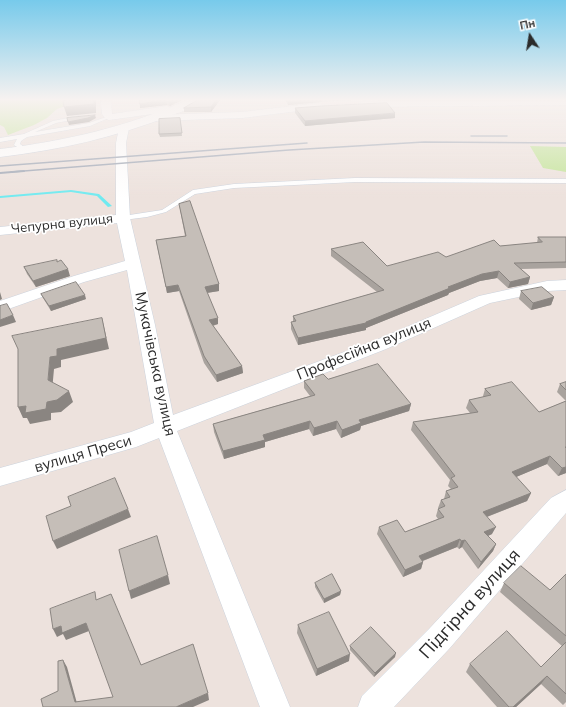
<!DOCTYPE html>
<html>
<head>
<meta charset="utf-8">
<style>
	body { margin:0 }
	#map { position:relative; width:566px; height:707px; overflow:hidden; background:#ede2dd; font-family:Mulish,sans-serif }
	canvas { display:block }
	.north { position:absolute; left:510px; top:16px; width:40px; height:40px; -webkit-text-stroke:3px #fff; paint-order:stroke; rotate:348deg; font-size:11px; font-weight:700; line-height:16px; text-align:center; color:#2b2b2b }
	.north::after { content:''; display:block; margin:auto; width:14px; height:18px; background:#2b2b2b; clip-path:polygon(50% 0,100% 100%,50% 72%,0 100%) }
</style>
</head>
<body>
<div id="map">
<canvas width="566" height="707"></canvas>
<div class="north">Пн</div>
</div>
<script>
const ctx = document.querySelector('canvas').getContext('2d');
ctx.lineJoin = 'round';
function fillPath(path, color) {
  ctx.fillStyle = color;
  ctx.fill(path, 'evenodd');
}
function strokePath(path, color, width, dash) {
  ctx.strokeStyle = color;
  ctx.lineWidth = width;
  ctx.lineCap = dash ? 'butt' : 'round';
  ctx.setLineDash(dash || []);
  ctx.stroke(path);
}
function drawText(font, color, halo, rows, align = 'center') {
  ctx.font = font + ' Mulish,sans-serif';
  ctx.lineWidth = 3.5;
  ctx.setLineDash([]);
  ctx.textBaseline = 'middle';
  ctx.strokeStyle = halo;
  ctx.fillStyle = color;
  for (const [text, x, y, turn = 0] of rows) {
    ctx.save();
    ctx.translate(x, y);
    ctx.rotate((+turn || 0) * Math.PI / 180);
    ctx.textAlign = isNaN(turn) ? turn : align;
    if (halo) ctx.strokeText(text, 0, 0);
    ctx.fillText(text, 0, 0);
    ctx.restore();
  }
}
fillPath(new Path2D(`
	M 0,100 L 96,100 L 71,104 L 57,109 L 47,118 L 34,125 L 8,135 L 4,127 L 0,125 Z
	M 530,146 L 566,147 L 566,172 L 543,168 Z`), '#c3e498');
fillPath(new Path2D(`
	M 71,190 L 99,194 L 112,206 L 108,207 L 97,196 L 71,192 L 0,198 L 0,196 Z`), '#6feaf0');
const service = new Path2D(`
	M 79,116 L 81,117 L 81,118 L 56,123 L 35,132 L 89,123 L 109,116 L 111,117 L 90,126 L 27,137 L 21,141 L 20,144 L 28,150 L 25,152 L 14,145 L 17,139 L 0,142 L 0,138 L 24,134 L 53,121 Z
	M 355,178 L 566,179 L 566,183 L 355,182 L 234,188 L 195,194 L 166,212 L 147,217 L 123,220 L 120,218 L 123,216 L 162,210 L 193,190 L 234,184 Z`);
const minor = new Path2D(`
	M 101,100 L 111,100 L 112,114 L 167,106 L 172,109 L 167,112 L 109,120 L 106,119 L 102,114 Z
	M 566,100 L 566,105 L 363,107 L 358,104 L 363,101 Z
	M 319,103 L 324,106 L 322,108 L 242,118 L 155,121 L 150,118 L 155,115 L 242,112 Z
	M 124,125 L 129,128 L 126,143 L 130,218 L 155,325 L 173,415 L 374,341 L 479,296 L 547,281 L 566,280 L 566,290 L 547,291 L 490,303 L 386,349 L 177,431 L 290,707 L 260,707 L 159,438 L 136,447 L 0,486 L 0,468 L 131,432 L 154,423 L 127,270 L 84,282 L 0,312 L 0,301 L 74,276 L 125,261 L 117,223 L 0,235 L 0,227 L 116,215 L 116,143 L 119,128 Z
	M 566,490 L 566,513 L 449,649 L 394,707 L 358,707 L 362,696 L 429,629 L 551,498 Z`);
const tertiary = new Path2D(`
	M 187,100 L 202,100 C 196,107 181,112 172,115 C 117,137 59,150 0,157 L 0,149 C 65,141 127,127 187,100 Z`);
strokePath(service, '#cbd2dc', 1);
strokePath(minor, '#cbd2dc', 1);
strokePath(tertiary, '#cbd2dc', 1);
fillPath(service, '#fff');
fillPath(minor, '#fff');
fillPath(tertiary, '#fff');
strokePath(new Path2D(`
	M 471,136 L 507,136
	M 0,166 L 307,143
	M 11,172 L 289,150 L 424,142 L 566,143`), '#9fa7b5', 1.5);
strokePath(new Path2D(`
	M 0,173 L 24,171`), '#9fa7b5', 2);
fillPath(new Path2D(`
	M 140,100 L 182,100 L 170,106 L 167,105 L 140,108 Z
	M 220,100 L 211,112 L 184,112 L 184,108 Z
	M 285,100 L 351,100 L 321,102 L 288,105 Z
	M 295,108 L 395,118 L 305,126 L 295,113 Z
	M 180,118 L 182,136 L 160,137 L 159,134 Z
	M 179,204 L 219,284 L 219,291 L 207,293 L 218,324 L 213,326 L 242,366 L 243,373 L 217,382 L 204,363 L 179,291 L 167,293 L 157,246 L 156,240 L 185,236 Z
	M 538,237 L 566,237 L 566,268 L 521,269 L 530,277 L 528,284 L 508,288 L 497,278 L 480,281 L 449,293 L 448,295 L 366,328 L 366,330 L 298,345 L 291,329 L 291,322 L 293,322 L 293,316 L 377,292 L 331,256 L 331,249 L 387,266 L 446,257 L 500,246 L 537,243 Z
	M 57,262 L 70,276 L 36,287 L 27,274 L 24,267 Z
	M 521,291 L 554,297 L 551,305 L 531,310 L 519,299 Z
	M 41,294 L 86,299 L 51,311 L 43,298 Z
	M 328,379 L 411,404 L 409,411 L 361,426 L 360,430 L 341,438 L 336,429 L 313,436 L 309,429 L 265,442 L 265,447 L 224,459 L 214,432 L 213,424 L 310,396 L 304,388 L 304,381 Z
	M 566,382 L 566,473 L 558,476 L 547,464 L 516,477 L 531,493 L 527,501 L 487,517 L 492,534 L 488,536 L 496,544 L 493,551 L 478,569 L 462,547 L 459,549 L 457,547 L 423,561 L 423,562 L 421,569 L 403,577 L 377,534 L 379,527 L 405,532 L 438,519 L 436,516 L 438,509 L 439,508 L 438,508 L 441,500 L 444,499 L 446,491 L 451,489 L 448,486 L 450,480 L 411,430 L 413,422 L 470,413 L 466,408 L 469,400 L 483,397 L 483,396 L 485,389 L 539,412 L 566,401 L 557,392 L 560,384 Z
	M 566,574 L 566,702 L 563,705 L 541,684 L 516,707 L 497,707 L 466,672 L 470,664 L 541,667 L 562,646 L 500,592 L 504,583 L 550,590 Z
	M 315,583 L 341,591 L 340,595 L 324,603 L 315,587 Z
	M 298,625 L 349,661 L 316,676 L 297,633 Z
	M 350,646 L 395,657 L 374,677 L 350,650 Z`), '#a9a39e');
fillPath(new Path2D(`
	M 94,100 L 96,100 L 96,113 L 67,116 L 64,107 Z
	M 163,100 L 166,100 L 167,105 L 140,108 L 140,104 Z
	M 171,100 L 182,100 L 170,106 L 169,101 Z
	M 216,100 L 220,100 L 211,112 L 211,107 Z
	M 303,100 L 321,100 L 321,102 L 288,105 L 288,102 Z
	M 395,113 L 395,118 L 305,126 L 305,121 Z
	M 95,115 L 96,118 L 89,122 L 69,125 L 68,122 Z
	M 68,269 L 70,276 L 36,287 L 33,281 Z
	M 499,271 L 497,278 L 480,281 L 449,293 L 448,295 L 366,328 L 366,330 L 298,345 L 298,338 L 366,322 L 448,287 L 482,274 Z
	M 530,277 L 528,284 L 508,288 L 510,282 Z
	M 219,284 L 219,291 L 206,293 L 205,287 Z
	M 178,285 L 179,291 L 167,293 L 166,287 Z
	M 0,292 L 2,299 L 0,300 Z
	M 85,295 L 86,299 L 51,311 L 49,306 Z
	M 554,297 L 551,305 L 531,310 L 533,303 Z
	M 13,315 L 16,322 L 0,327 L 0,320 Z
	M 102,318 L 109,349 L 61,360 L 61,367 L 54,369 L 52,391 L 48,380 L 50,357 L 57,349 Z
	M 218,318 L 218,324 L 210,326 L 209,320 Z
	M 242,366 L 243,373 L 217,382 L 216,375 Z
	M 69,391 L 73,402 L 61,412 L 51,413 L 51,420 L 30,424 L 27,418 L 23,418 L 18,407 L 47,402 Z
	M 411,404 L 409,411 L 361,426 L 360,430 L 341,438 L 342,430 L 359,420 Z
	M 310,421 L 309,429 L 265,442 L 265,447 L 224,459 L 223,451 L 263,435 Z
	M 337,421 L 336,429 L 313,436 L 314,428 Z
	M 550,456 L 547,464 L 509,480 L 512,472 Z
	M 566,467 L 566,473 L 558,476 L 562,468 Z
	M 531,493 L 527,501 L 481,519 L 483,512 Z
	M 128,509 L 131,517 L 57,549 L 53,541 Z
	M 496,527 L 492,534 L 481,539 L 484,532 Z
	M 460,539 L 457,547 L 417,563 L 419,556 Z
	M 465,540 L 462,547 L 459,549 L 461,541 Z
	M 496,544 L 493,551 L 478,569 L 481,562 Z
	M 423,562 L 421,569 L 403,577 L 405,570 Z
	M 168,575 L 170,584 L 131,599 L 129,591 Z
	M 341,591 L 340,595 L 324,603 L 324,599 Z
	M 86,623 L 89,631 L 66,640 L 63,634 L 57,637 L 53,629 L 61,626 Z
	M 396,653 L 395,657 L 374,677 L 375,673 Z
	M 350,654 L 349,661 L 316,676 L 317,669 Z
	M 63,660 L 67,667 L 78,707 L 75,702 Z
	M 547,676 L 541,684 L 516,707 L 513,707 Z
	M 208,693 L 209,700 L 193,707 L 176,707 Z`), '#8a8581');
const building = new Path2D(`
	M 69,100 L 94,100 L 94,104 L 64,107 L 63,101 Z
	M 140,100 L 163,100 L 140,104 Z
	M 198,100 L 216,100 L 211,107 L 184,108 Z
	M 287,100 L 303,100 L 288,102 Z
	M 387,103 L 395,113 L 305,121 L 295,108 L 321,106 Z
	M 95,115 L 88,118 L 68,122 L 67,118 Z
	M 180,118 L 182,133 L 159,134 L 159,119 Z
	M 190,201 L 219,284 L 205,287 L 218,318 L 209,320 L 242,366 L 216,375 L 204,356 L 178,285 L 166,287 L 156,240 L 186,236 L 179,204 Z
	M 538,237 L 566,237 L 566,262 L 514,263 L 530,277 L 510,282 L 499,271 L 482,274 L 448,287 L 450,288 L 366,322 L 366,323 L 298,338 L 291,322 L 296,321 L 293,316 L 384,290 L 331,249 L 363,242 L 387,266 L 438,252 L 446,257 L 494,240 L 500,246 L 542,242 Z
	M 57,260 L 57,262 L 61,260 L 68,269 L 33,281 L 24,267 Z
	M 76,282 L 85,295 L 49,306 L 41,294 Z
	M 542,287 L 554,297 L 533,303 L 521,291 Z
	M 7,304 L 13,315 L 0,320 L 0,306 Z
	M 102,318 L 106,338 L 57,349 L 57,356 L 50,357 L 48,380 L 69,391 L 57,400 L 47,402 L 46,409 L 25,413 L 26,406 L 18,407 L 18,349 L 12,336 Z
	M 378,364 L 411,404 L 359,420 L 361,423 L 342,430 L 337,421 L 314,428 L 310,421 L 263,435 L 265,440 L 223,451 L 213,424 L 315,395 L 304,381 L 323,374 L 328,379 Z
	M 512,382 L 539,412 L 566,401 L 566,447 L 565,447 L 566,448 L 566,467 L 562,468 L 550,456 L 512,472 L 531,493 L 483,512 L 496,527 L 484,532 L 496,544 L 481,562 L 465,540 L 461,541 L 460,539 L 419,556 L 423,562 L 405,570 L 379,527 L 397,520 L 405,532 L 444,517 L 438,509 L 445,506 L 441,500 L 450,497 L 446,491 L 458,487 L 451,478 L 455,476 L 413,422 L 478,412 L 469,400 L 491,395 L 485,389 Z
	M 566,382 L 566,390 L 560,384 Z
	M 115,478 L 128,509 L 53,541 L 46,516 L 71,506 L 68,497 Z
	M 157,536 L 168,575 L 129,591 L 119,550 Z
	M 521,566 L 550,590 L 566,574 L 566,636 L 504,583 Z
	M 332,574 L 341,591 L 324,599 L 315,583 Z
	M 95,592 L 96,600 L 111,594 L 141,665 L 193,644 L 208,693 L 176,707 L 43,707 L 41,699 L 58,691 L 58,661 L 63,660 L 75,702 L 113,697 L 86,623 L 62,633 L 61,626 L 53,629 L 50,609 Z
	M 329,612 L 350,654 L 317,669 L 298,625 Z
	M 371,627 L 396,653 L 375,673 L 350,646 Z
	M 507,631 L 541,667 L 566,642 L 566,694 L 547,676 L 513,707 L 509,707 L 470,664 Z`);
fillPath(building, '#c5beb8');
strokePath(building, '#8a8581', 1);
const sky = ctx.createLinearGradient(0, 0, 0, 199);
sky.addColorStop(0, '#77caeb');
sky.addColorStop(0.5, '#f7f2f0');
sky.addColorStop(1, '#f7f2f000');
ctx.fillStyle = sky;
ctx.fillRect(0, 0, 566, 199);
drawText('13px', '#2b2b2b', '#fff', [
	["Чепурна вулиця",62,224,-6]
]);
drawText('15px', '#2b2b2b', '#fff', [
	["Професійна вулиця",364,349,-22],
	["Мукачівська вулиця",155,364,78],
	["вулиця Преси",83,454,-16]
]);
drawText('18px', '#2b2b2b', '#fff', [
	["Підгірна вулиця",470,604,-48]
]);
</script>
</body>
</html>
